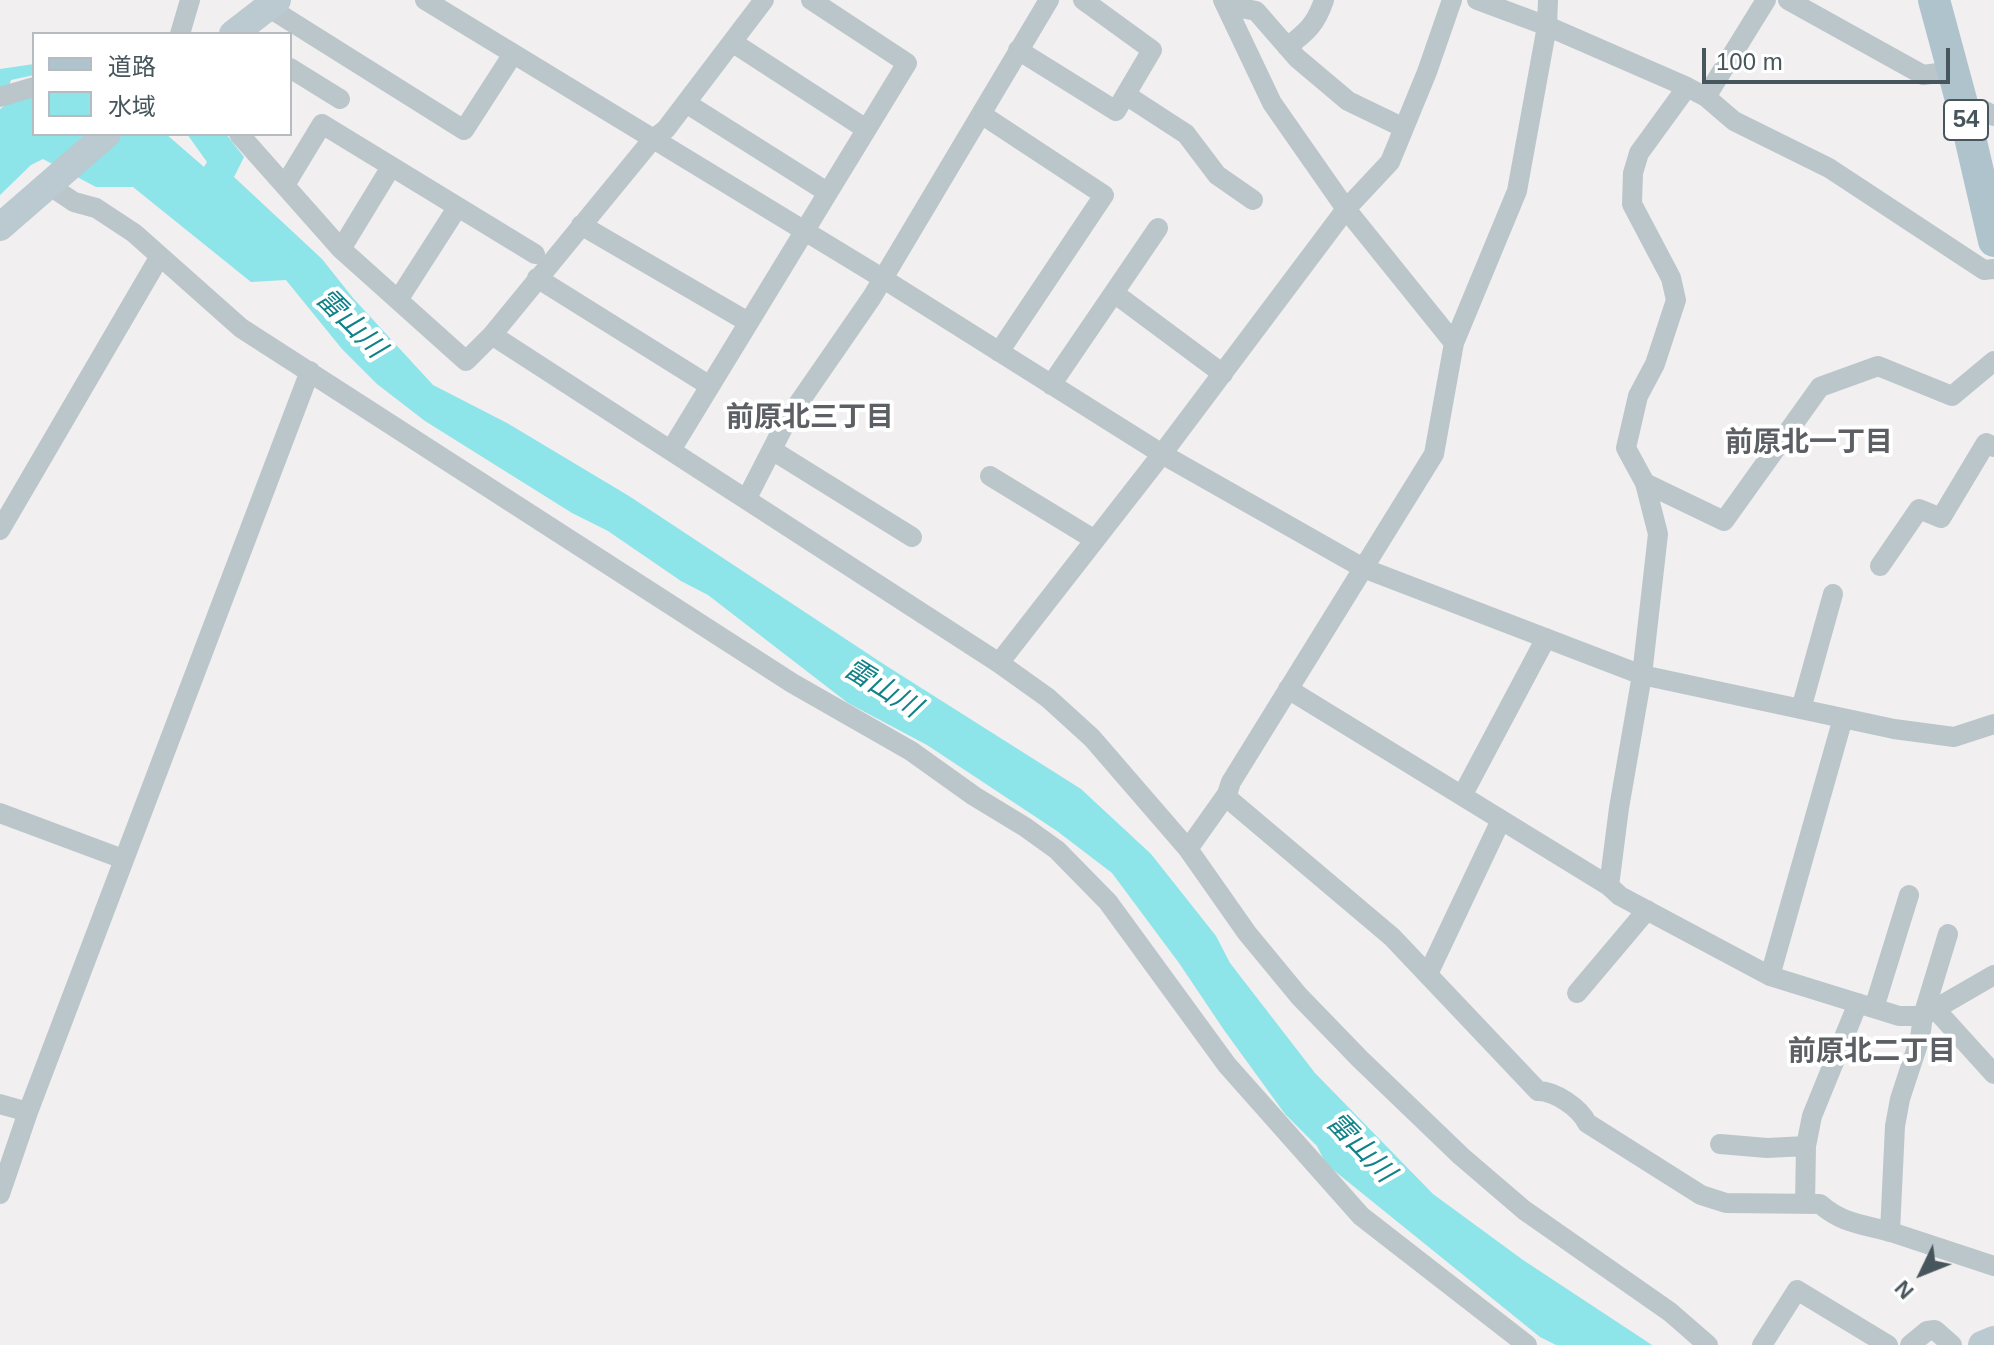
<!DOCTYPE html>
<html>
<head>
<meta charset="utf-8">
<style>
	body { margin:0 }
	#map { position:relative; width:1994px; height:1345px; overflow:hidden; background:#f1efef; font-family:Arial,"Noto Sans JP",sans-serif }
	canvas { display:block }
	.legend { position:absolute; left:32px; top:32px; width:260px; height:104px; box-sizing:border-box; background:#fff; border:2px solid #b5bbbe; margin:0; padding:10px 14px; list-style:none; font-size:24px; color:#47555c }
	.legend li { display:flex; align-items:center; gap:16px; height:40px }
	.legend b { width:40px; border:2px solid #b5bbbe }
	.north { position:absolute; left:1882px; top:1233px; width:80px; height:80px; -webkit-text-stroke:6px #fff; paint-order:stroke; rotate:227deg; font-size:22px; font-weight:700; line-height:32px; text-align:center; color:#47555c }
	.north::after { content:''; display:block; margin:auto; width:28px; height:36px; background:#47555c; clip-path:polygon(50% 0,100% 100%,50% 72%,0 100%) }
	.scale { position:absolute; left:1702px; top:48px; width:248px; height:36px; box-sizing:border-box; border:4px solid #47555c; border-top:0; padding-left:10px; font-size:24px; line-height:28px; white-space:nowrap; color:#47555c; -webkit-text-stroke:6px #fff; paint-order:stroke }
</style>
</head>
<body>
<div id="map">
<canvas width="1994" height="1345"></canvas>
<ul class="legend">
<li><b style="height:10px;background:#afc3cd"></b>道路</li>
<li><b style="height:22px;background:#8de4e9"></b>水域</li>
</ul>
<div class="north">N</div>
<div class="scale">100 m</div>
</div>
<script>
const ctx = document.querySelector('canvas').getContext('2d');
ctx.lineJoin = 'round';
function fillPath(path, color) {
  ctx.fillStyle = color;
  ctx.fill(path, 'evenodd');
}
function strokePath(path, color, width, dash) {
  ctx.strokeStyle = color;
  ctx.lineWidth = width;
  ctx.lineCap = dash ? 'butt' : 'round';
  ctx.setLineDash(dash || []);
  ctx.stroke(path);
}
function drawText(font, color, halo, rows, align = 'center') {
  ctx.font = font + ' Arial,"Noto Sans JP",sans-serif';
  ctx.lineWidth = 8;
  ctx.setLineDash([]);
  ctx.textBaseline = 'middle';
  ctx.strokeStyle = halo;
  ctx.fillStyle = color;
  for (const [text, x, y, turn = 0] of rows) {
    ctx.save();
    ctx.translate(x, y);
    ctx.rotate((+turn || 0) * Math.PI / 180);
    ctx.textAlign = isNaN(turn) ? turn : align;
    if (halo) ctx.strokeText(text, 0, 0);
    ctx.fillText(text, 0, 0);
    ctx.restore();
  }
}
fillPath(new Path2D(`
	M 34,64 L 34,75 L 11,80 L 9,86 L 0,88 L 0,69 Z
	M 34,97 L 34,134 L 166,134 L 204,167 L 207,162 L 187,134 L 226,134 L 244,157 L 234,177 L 322,259 L 353,298 L 433,385 L 507,423 L 629,496 L 885,665 L 1081,789 L 1151,854 L 1216,936 L 1230,963 L 1315,1073 L 1433,1194 L 1523,1260 L 1652,1345 L 1556,1345 L 1540,1337 L 1326,1164 L 1317,1146 L 1285,1114 L 1224,1030 L 1179,963 L 1112,873 L 1057,831 L 927,745 L 848,703 L 708,595 L 681,581 L 608,531 L 572,513 L 425,421 L 377,384 L 342,349 L 286,280 L 251,282 L 133,187 L 96,187 L 43,159 L 31,165 L 0,195 L 0,109 L 8,103 Z`), '#8de4e9');
strokePath(new Path2D(`
	M 425,0 L 882,278 L 1162,454 L 1363,568 L 1642,675 L 1894,729 L 1954,737 L 1994,724
	M 1223,0 L 1272,103 L 1346,209 L 1454,343
	M 1477,0 L 1547,26 L 1687,87 L 1706,97 L 1734,121 L 1829,168 L 1984,270 L 1994,269
	M 1548,0 L 1547,26 L 1517,191 L 1454,343 L 1434,454 L 1231,782 L 1227,794 L 1231,801 L 1392,937 L 1538,1091 C 1555,1091 1580,1108 1587,1123 L 1701,1195 L 1726,1203 L 1820,1204 C 1844,1225 1865,1224 1894,1233 C 1927,1244 1961,1255 1994,1266
	M 1788,0 L 1923,75 L 1953,71
	M 1226,5 L 1256,11 L 1297,58 L 1348,101 L 1404,128
	M 268,7 L 464,130 L 513,54
	M 180,34 L 190,0
	M 732,42 L 866,129
	M 1287,47 C 1307,32 1316,24 1324,0
	M 1018,50 L 1116,111 L 1152,50 L 1083,0
	M 290,68 L 340,99
	M 1687,87 L 1639,153 L 1633,173 L 1632,204 L 1671,278 L 1676,300 L 1655,364 L 1638,396 L 1626,448 L 1645,483 L 1658,534 L 1642,675 L 1619,808 L 1609,886 L 1620,896 L 1770,976 L 1899,1016 L 1923,1016 L 1994,975
	M 1126,95 L 1186,134 L 1217,175 L 1253,200
	M 0,97 L 34,87
	M 1706,97 L 1766,0
	M 686,103 L 827,192
	M 1964,111 L 1985,111 L 1994,116
	M 981,114 L 1104,195 L 999,352
	M 239,134 L 341,249 L 466,361 L 492,335 L 999,663 L 1048,698 L 1092,738 L 1188,849 L 1247,933 L 1299,996 L 1360,1059 L 1461,1156 L 1524,1210 L 1670,1312 L 1708,1345
	M 47,184 L 74,202 L 96,208 L 134,233 L 241,328 L 792,683 L 911,751 L 974,796 L 1025,827 L 1057,850 L 1108,902 L 1227,1065 L 1361,1216 L 1527,1345
	M 285,185 L 322,124 L 535,254
	M 581,225 L 748,322
	M 341,249 L 391,167
	M 537,278 L 710,386
	M 1114,293 L 1223,374
	M 398,300 L 457,208
	M 492,335 L 652,140 L 666,129 L 764,0
	M 1051,385 L 1158,228
	M 671,450 L 907,63 L 811,0
	M 772,450 L 912,537
	M 990,476 L 1095,540
	M 1645,483 L 1724,521 L 1820,387 L 1878,366 L 1952,396 L 1994,361
	M 747,498 L 787,420 L 872,297 L 1049,0
	M 0,530 L 160,256
	M 1880,566 L 1919,509 L 1941,518 L 1986,443 L 1994,447
	M 999,663 L 1162,454 L 1346,209 L 1390,162 L 1427,72 L 1452,0
	M 1288,689 L 1609,886
	M 1801,709 L 1833,594
	M 1462,796 L 1546,638
	M 0,813 L 123,859
	M 1188,849 L 1227,794
	M 1428,974 L 1501,820
	M 1770,976 L 1843,718
	M 1577,993 L 1647,910
	M 1874,1008 L 1909,895
	M 1936,1010 L 1994,1074
	M 0,1104 L 28,1112
	M 1720,1144 L 1767,1148 L 1806,1146
	M 0,1194 L 28,1112 L 310,371
	M 1805,1204 L 1806,1146 L 1812,1116 L 1858,1003
	M 1890,1232 L 1895,1126 L 1900,1099 L 1920,1038 L 1923,1016 L 1948,934
	M 1762,1345 L 1797,1290 L 1888,1345
	M 1910,1345 L 1927,1331 L 1935,1330 L 1952,1345`), '#bbc6cb', 20);
strokePath(new Path2D(`
	M 233,34 L 277,0
	M 0,227 L 107,134
	M 1982,1345 L 1994,1340`), '#bbc9d0', 28);
strokePath(new Path2D(`
	M 1934,0 L 1964,111 L 1994,241`), '#afc3cd', 32);
for (const [x, y, w] of [
	[1966,120,44]
]) {
  const box = new Path2D();
  box.roundRect(x - w / 2, y - 20, w, 40, 6);
  ctx.fillStyle = '#fff';
  ctx.fill(box);
  strokePath(box, '#47555c', 2);
}
drawText('bold 24px', '#47555c', null, [
	["54",1966,120]
]);
drawText('italic 28px', '#118288', '#fff', [
	["雷山川",350,324,45],
	["雷山川",882,689,32],
	["雷山川",1360,1148,46]
]);
drawText('bold 28px', '#5c6064', '#fff', [
	["前原北三丁目",810,418],
	["前原北一丁目",1809,443],
	["前原北二丁目",1872,1052]
]);
</script>
</body>
</html>
